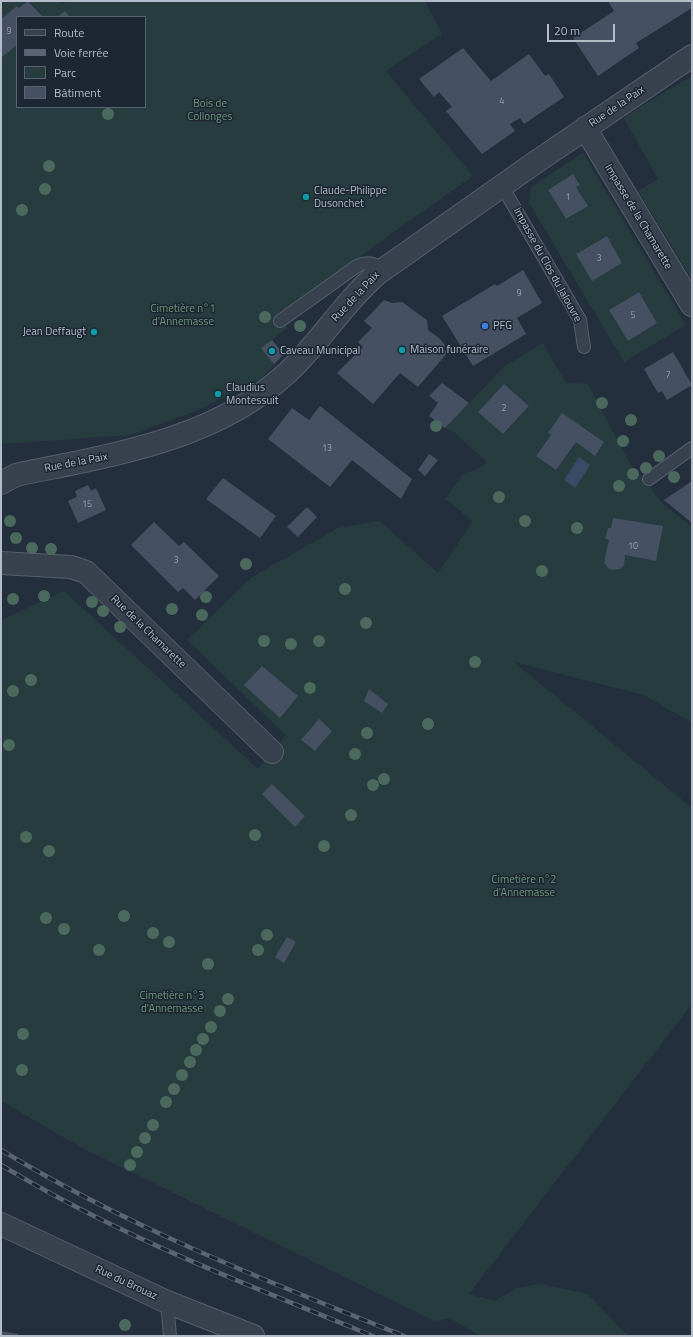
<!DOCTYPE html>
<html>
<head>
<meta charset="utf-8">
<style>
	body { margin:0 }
	#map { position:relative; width:693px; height:1337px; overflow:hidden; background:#242f3e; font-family:"Titillium Web",sans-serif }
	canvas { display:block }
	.frame { position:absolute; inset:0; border:2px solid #b4bcc9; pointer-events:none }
	.legend { position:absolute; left:16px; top:16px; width:130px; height:92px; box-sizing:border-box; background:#1d2633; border:1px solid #59626f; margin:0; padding:5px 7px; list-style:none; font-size:12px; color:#b4bcc9 }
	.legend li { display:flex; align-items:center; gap:8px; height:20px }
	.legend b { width:20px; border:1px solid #59626f }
	.scale { position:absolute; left:547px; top:24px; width:68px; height:18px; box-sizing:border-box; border:2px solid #b4bcc9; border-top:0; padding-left:5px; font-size:12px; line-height:14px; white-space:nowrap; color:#b4bcc9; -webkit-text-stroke:3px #1d2633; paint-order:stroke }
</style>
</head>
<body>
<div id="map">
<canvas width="693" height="1337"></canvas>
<div class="frame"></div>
<ul class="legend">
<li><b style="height:5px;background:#38414e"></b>Route</li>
<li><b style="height:5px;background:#5a6575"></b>Voie ferrée</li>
<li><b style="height:11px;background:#263c3f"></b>Parc</li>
<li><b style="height:11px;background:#455162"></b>Bâtiment</li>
</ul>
<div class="scale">20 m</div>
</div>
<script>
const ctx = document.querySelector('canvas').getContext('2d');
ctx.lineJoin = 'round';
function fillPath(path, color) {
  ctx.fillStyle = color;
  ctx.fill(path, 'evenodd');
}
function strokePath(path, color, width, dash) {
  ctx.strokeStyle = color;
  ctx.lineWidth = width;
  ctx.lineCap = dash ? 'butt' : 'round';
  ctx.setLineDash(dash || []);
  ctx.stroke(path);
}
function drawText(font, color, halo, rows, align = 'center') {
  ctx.font = font + ' "Titillium Web",sans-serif';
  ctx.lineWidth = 3;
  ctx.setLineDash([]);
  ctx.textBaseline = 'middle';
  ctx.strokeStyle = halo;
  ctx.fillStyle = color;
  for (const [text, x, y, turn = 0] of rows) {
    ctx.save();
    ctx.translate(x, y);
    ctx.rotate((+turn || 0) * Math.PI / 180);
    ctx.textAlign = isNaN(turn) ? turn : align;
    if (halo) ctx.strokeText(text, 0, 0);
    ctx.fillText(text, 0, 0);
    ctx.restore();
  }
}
fillPath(new Path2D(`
	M 2,1 L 28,1 L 19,8 L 17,6 L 1,19 Z
	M 29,1 L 59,1 L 62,5 L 67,1 L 425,1 L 442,34 L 386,71 L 473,176 L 276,316 L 288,328 L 272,340 L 284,354 L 262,378 L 196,411 L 130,435 L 1,444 L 1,58 L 17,45 L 17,107 L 145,107 L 145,17 L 70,17 L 65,11 L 57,17 L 43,17 Z
	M 692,76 L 692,280 L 638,191 L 658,179 L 624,118 L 653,99 Z
	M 583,153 L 686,325 L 624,362 L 529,203 L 531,187 ZM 573,174 L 580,185 L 576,187 L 588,206 L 566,219 L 548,190 ZM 607,236 L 622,263 L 592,280 L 576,254 ZM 639,292 L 657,323 L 628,341 L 609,310 Z
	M 543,343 L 566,383 L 588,384 L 636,475 L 642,476 L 661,502 L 692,527 L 692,723 L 644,695 L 514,662 L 692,808 L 692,1004 L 469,1294 L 494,1301 L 517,1288 L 541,1284 L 588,1294 L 628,1336 L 480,1336 L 450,1318 L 434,1321 L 84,1149 L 1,1101 L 1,620 L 64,591 L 258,769 L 286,735 L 187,640 L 252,577 L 338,528 L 380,521 L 438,573 L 473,521 L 445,499 L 462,475 L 482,467 L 487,462 L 454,432 L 445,428 L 505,366 ZM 504,384 L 529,406 L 504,434 L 478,412 ZM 562,414 L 604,442 L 595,455 L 576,442 L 556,470 L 536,456 L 551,435 Z`), '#263c3f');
fillPath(new Path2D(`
	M 579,457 L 590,465 L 575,488 L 564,480 Z`), '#394c67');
fillPath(new Path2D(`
	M 28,1 L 43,17 L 17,17 L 17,45 L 1,58 L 1,19 L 17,6 L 19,8 Z
	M 608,1 L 692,1 L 692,8 L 636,43 L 639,48 L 598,76 L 573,38 L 614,11 Z
	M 65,11 L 70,17 L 57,17 Z
	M 463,48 L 491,81 L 529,54 L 545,76 L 549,74 L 564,97 L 524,124 L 520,118 L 510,124 L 515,131 L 482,154 L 446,111 L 452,107 L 439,92 L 434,97 L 419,79 Z
	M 573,174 L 580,185 L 576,187 L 588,206 L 566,219 L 548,190 Z
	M 607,236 L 622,263 L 592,281 L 576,254 Z
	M 523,270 L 542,303 L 517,318 L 526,334 L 473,366 L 442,316 L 495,284 L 497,286 Z
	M 639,292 L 657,323 L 628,341 L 609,310 Z
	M 384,300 L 392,303 L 402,302 L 427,320 L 428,330 L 439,338 L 445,345 L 443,349 L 448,352 L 418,387 L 400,373 L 373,404 L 337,373 L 363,347 L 358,342 L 372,328 L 364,321 Z
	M 272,340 L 284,354 L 274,364 L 261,348 Z
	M 673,352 L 692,385 L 667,400 L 662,391 L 658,393 L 644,369 Z
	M 442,383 L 469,403 L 445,428 L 429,416 L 438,403 L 429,396 Z
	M 504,384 L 529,406 L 503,434 L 478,412 Z
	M 320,406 L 412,479 L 401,499 L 352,460 L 330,487 L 268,439 L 292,408 L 309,420 Z
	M 562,413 L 604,442 L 595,456 L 576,442 L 556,470 L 536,456 L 551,435 L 548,433 Z
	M 429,454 L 438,460 L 425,476 L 418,470 Z
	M 223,478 L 276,516 L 260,538 L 206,499 Z
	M 692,481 L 692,523 L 664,500 Z
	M 88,485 L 91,491 L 96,488 L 106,510 L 78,523 L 68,501 L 77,497 L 75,491 Z
	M 307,507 L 317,517 L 298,537 L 287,527 Z
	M 613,518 L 663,526 L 656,561 L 625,555 L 624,565 L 620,569 L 612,570 L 608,568 L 604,562 L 609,540 L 605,539 L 608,528 L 611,528 Z
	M 154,522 L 179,546 L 184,542 L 219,576 L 195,600 L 183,588 L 178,592 L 131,545 Z
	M 262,666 L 298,696 L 280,718 L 244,685 Z
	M 369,689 L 388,704 L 382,713 L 364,701 Z
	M 319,719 L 332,731 L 315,751 L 301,740 Z
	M 272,784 L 305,816 L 295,827 L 262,794 Z
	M 287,937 L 296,942 L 284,963 L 275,957 Z
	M 1,1331 L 18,1334 L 18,1336 L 1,1336 Z`), '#455162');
const service = new Path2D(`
	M 502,186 L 580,320 L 584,347
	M 280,321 L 357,266 C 368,261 373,263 383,269
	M 649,479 L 692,448
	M 167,1302 L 170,1336`);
const minor = new Path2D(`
	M 585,128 L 692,305
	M 1,483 L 16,475 C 110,455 214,441 287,373 C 320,343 343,303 377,274 L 536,162 L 692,56
	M 1,563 L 71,567 L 86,572 L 272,752
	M 1,1224 L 167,1302 L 253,1336`);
strokePath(service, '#565f6c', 14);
strokePath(minor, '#565f6c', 24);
strokePath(service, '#38414e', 12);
strokePath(minor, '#38414e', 22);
const rail = new Path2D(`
	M 1,1150 C 128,1227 266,1281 404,1336
	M 1,1165 C 118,1236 246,1284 373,1336`);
strokePath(rail, '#5a6575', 4.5);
strokePath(rail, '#1d2633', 3, [9]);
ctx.fillStyle = '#4b6a5d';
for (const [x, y] of [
	[108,114],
	[49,166],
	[45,189],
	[22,210],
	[265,317],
	[300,326],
	[602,403],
	[631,420],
	[436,426],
	[623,441],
	[659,456],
	[646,468],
	[633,474],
	[674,477],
	[619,486],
	[499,497],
	[10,521],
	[525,521],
	[577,528],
	[16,538],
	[32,548],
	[51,549],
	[246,564],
	[542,571],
	[345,589],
	[44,596],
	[206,597],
	[13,599],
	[92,602],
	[172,609],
	[103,611],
	[202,615],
	[366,623],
	[120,627],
	[264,641],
	[319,641],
	[291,644],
	[475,662],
	[31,680],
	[310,688],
	[13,691],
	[428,724],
	[367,733],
	[9,745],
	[355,754],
	[384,779],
	[373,785],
	[351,815],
	[255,835],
	[26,837],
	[324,846],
	[49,851],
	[124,916],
	[46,918],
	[64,929],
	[153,933],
	[267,935],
	[169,942],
	[99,950],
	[258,950],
	[208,964],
	[228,999],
	[220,1011],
	[211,1027],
	[23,1034],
	[203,1039],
	[196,1050],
	[190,1062],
	[22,1070],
	[182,1075],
	[174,1089],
	[166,1102],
	[153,1125],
	[145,1138],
	[137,1152],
	[130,1165],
	[125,1325]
]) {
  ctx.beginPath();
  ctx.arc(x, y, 6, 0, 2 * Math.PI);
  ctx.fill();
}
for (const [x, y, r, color] of [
	[306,197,4,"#0f9aa8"],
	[485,326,4,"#3f7fe0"],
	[94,332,4,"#0f9aa8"],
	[402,350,4,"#0f9aa8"],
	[272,351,4,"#0f9aa8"],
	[218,394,4,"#0f9aa8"]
]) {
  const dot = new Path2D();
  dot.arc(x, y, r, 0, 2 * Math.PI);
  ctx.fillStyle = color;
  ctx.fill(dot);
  strokePath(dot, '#1d2633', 1.5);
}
drawText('9px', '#98a1af', null, [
	["9",9,32],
	["4",502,102],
	["1",568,198],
	["3",599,259],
	["9",519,294],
	["5",633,316],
	["7",668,376],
	["2",504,409],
	["13",327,449],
	["15",87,505],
	["10",633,547],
	["3",176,561]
]);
drawText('11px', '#6b9a76', '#1d2633', [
	["Bois de",210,104],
	["Collonges",210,117],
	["Cimetière n°1",183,309],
	["d'Annemasse",183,322],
	["Cimetière n°2",524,880],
	["d'Annemasse",524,893],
	["Cimetière n°3",172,996],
	["d'Annemasse",172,1009]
]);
drawText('11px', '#b4bcc9', '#1d2633', [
	["Rue de la Paix",617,107,-34],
	["Impasse de la Chamarette",638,217,59],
	["Impasse du Clos du Jalouvre",547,265,61],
	["Rue de la Paix",356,297,-47],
	["Rue de la Paix",76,463,-11],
	["Rue de la Chamarette",148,632,44],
	["Rue du Brouaz",126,1283,25]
]);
drawText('11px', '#b4bcc9', '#1d2633', [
	["Claude-Philippe",314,191],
	["Dusonchet",314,204],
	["PFG",493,326],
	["Jean Deffaugt",86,332,"right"],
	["Maison funéraire",410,350],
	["Caveau Municipal",280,351],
	["Claudius",226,388],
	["Montessuit",226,401]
], 'left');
</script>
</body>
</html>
